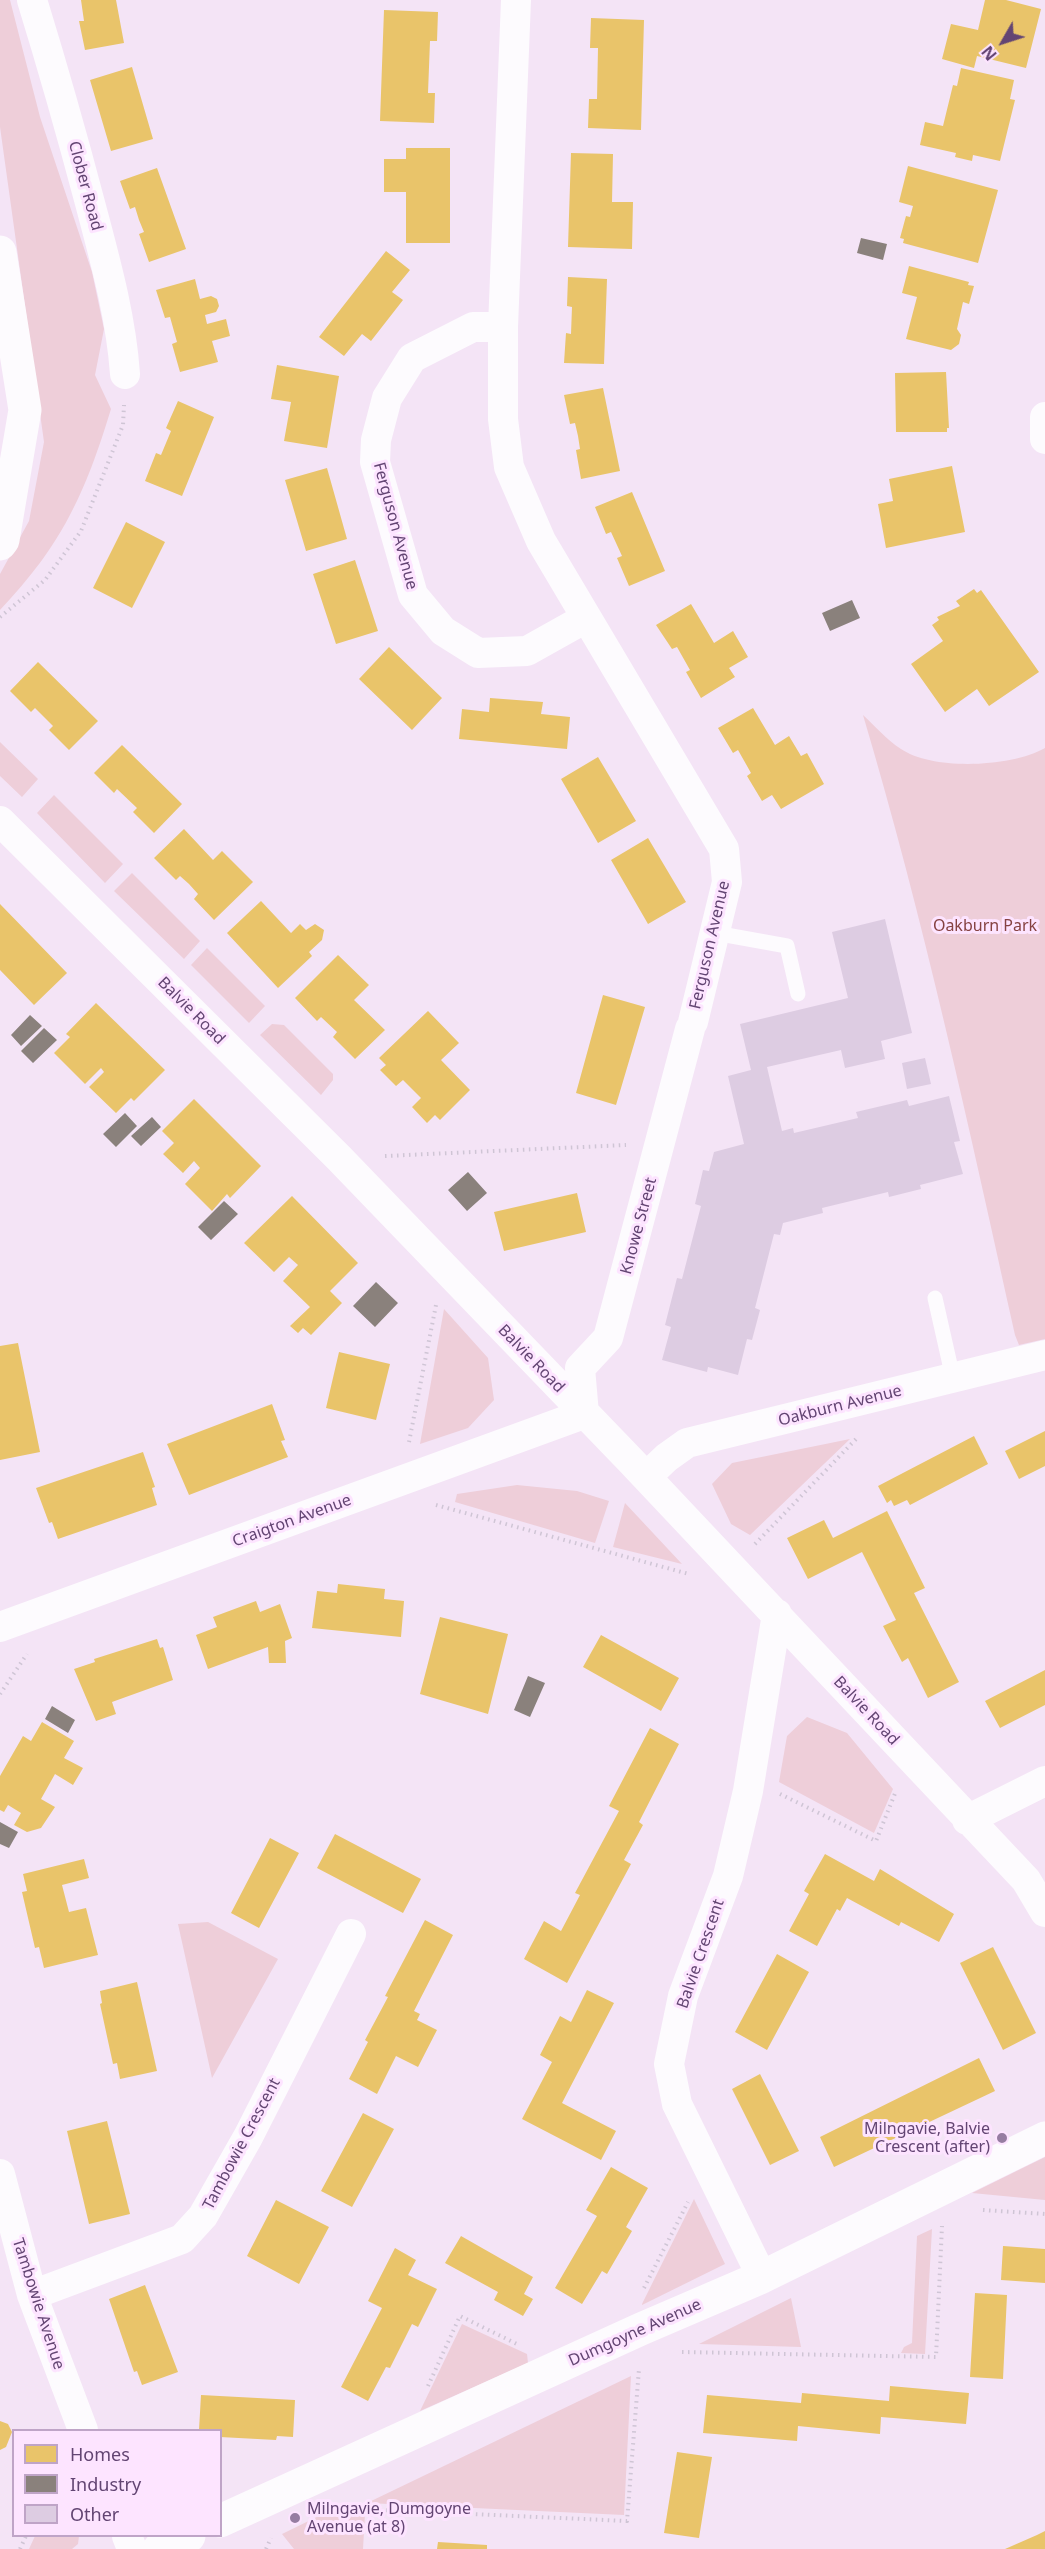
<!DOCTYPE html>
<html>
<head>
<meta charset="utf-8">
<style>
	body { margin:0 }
	#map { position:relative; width:1045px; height:2549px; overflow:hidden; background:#f4e4f6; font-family:"Noto Sans",sans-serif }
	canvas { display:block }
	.legend { position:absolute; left:12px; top:2429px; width:210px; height:108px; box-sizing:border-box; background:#fde4ff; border:2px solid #bfa4c7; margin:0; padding:8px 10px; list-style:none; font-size:18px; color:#634573 }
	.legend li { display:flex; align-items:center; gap:12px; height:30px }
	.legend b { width:30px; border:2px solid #bfa4c7 }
	.north { position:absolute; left:973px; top:12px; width:60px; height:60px; -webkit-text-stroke:4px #fde4ff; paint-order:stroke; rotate:231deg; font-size:16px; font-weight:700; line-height:24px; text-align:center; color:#634573 }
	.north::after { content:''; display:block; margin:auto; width:21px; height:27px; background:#634573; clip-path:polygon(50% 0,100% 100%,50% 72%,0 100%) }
</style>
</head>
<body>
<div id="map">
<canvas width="1045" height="2549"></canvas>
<ul class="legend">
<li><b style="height:16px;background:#e9c46a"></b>Homes</li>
<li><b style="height:16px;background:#8a817c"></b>Industry</li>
<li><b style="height:16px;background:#ddcce2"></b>Other</li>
</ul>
<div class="north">N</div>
</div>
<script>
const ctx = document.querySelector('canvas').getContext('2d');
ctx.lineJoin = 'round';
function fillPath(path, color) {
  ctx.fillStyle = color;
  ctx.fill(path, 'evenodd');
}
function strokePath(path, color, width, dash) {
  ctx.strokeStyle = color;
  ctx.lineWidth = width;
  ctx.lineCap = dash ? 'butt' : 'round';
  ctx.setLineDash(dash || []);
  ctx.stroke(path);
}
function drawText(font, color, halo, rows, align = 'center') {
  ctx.font = font + ' "Noto Sans",sans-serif';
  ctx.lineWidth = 6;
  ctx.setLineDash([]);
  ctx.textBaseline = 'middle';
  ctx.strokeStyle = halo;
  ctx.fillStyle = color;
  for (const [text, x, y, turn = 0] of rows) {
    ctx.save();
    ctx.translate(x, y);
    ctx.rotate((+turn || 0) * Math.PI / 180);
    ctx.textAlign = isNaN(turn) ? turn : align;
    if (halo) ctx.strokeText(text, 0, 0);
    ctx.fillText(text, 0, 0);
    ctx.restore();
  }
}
fillPath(new Path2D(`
	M 0,0 L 10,0 L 40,117 L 92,272 L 104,329 L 95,375 L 111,409 C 85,494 62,545 0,610 L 0,574 L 29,521 L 44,442 L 0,127 Z
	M 863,715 C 875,726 887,740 901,749 C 933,771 1012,767 1045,748 L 1045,1339 L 1019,1345 L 1015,1335 C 969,1127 924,920 863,715 Z
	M 0,742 L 38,779 L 22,797 L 0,776 Z
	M 54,795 L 123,864 L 105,883 L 37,813 Z
	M 132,873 L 200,941 L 184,959 L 114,891 Z
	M 207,948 L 265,1006 L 249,1023 L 191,965 Z
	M 272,1024 L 284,1025 L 333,1074 L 333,1080 L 321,1095 L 260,1035 Z
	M 444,1309 L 488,1358 L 494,1400 L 468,1428 L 420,1444 Z
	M 850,1439 L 750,1535 L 731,1524 L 712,1484 L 732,1463 Z
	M 517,1485 L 577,1491 L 609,1501 L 595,1543 L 455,1502 L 457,1494 Z
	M 625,1503 L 682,1564 L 613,1547 Z
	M 807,1717 L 847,1733 L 893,1789 L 874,1833 L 779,1782 L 787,1736 Z
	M 208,1922 L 278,1959 L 212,2078 L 178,1924 Z
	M 1045,2157 L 1045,2200 L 972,2193 Z
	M 694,2199 L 725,2264 L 642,2305 L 642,2304 Z
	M 932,2229 L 925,2354 L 901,2353 L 904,2347 L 912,2343 L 917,2236 Z
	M 791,2298 L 801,2347 L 699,2344 Z
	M 462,2324 L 527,2354 L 528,2363 L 420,2411 Z
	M 631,2376 L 624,2515 L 367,2503 Z
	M 325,2513 L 365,2514 L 363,2549 L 294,2549 L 282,2534 Z
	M 35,2536 L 79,2536 L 78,2544 L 72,2549 L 29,2549 Z`), '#eeced9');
fillPath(new Path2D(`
	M 81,0 L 116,0 L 124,43 L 85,50 L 79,21 L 84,21 Z
	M 985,0 L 1006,0 L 1041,9 L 1026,68 L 977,56 L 974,68 L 942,59 L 951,24 L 978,30 Z
	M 384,10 L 438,12 L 437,41 L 430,41 L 428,93 L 435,93 L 434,123 L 380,121 Z
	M 591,18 L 644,20 L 641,130 L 588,128 L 589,99 L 597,99 L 598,48 L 590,48 Z
	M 132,67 L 153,139 L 111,151 L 90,80 Z
	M 961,68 L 1014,80 L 1010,99 L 1015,100 L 1000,161 L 973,155 L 972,161 L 955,157 L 956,153 L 920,145 L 925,122 L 943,126 L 953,85 L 957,86 Z
	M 406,148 L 450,148 L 450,243 L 406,243 L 406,192 L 384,192 L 384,159 L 406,159 Z
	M 571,153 L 613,154 L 612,202 L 633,202 L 632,249 L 568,247 Z
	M 908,166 L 998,190 L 978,263 L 903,243 L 904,239 L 900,238 L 906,216 L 910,217 L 913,206 L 899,202 Z
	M 157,168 L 186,249 L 149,262 L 139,234 L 144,232 L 139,220 L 135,207 L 130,209 L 120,181 Z
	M 386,251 L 410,270 L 392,292 L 403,300 L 371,341 L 362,334 L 344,356 L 319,337 Z
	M 909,266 L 969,282 L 968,285 L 974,286 L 969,304 L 963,302 L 957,329 L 961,335 L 959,344 L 951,350 L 906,339 L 917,297 L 902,293 Z
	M 568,277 L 607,279 L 604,364 L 564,363 L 566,333 L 571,334 L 572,307 L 567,306 Z
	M 195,279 L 200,299 L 211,296 L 217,299 L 219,306 L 216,312 L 205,315 L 207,324 L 226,319 L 230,336 L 212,341 L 218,362 L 180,372 L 172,344 L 177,342 L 170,317 L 165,318 L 156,290 Z
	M 277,365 L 339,376 L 327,448 L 284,441 L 291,402 L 271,399 Z
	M 946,372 L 949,428 L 947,428 L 947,432 L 896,432 L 895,373 Z
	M 603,388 L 620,471 L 581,479 L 576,450 L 580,449 L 578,436 L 575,423 L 570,424 L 564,395 Z
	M 178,401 L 214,417 L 182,496 L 145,481 L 156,453 L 161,455 L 171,431 L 166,428 Z
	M 952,466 L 965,532 L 886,548 L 878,504 L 893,501 L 889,479 Z
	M 327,468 L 347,539 L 306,551 L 285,480 Z
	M 632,492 L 665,571 L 629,586 L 617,558 L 622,556 L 611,532 L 606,534 L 595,507 Z
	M 126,522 L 165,542 L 132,608 L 93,588 Z
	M 355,560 L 378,631 L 336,644 L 313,574 Z
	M 974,589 L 977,593 L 981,590 L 1039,672 L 989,706 L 977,689 L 945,712 L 911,664 L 943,641 L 932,625 L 939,620 L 937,617 L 960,606 L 956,601 Z
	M 691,604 L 714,643 L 733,631 L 748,657 L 729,668 L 735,677 L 701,698 L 686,672 L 690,670 L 677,647 L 672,649 L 656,625 Z
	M 389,647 L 442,698 L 412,730 L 359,679 Z
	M 38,662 L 98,721 L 69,750 L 49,730 L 53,726 L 35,708 L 31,712 L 10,691 Z
	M 490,698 L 543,702 L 541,714 L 570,717 L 567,749 L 459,739 L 462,709 L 489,712 Z
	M 753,708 L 775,745 L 789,736 L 801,756 L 807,753 L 824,784 L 781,809 L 772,795 L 762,801 L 747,776 L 751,773 L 738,750 L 733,753 L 718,728 Z
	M 122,745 L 182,804 L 154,833 L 133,812 L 137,808 L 117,789 L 114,793 L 94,773 Z
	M 598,757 L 636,821 L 598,843 L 561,779 Z
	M 184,829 L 213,860 L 222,851 L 253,882 L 214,920 L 194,899 L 198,894 L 189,884 L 180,876 L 176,880 L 154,858 Z
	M 648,838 L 686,902 L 648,924 L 611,860 Z
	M 261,901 L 291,933 L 300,924 L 306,930 L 315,924 L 324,930 L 322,940 L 309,952 L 312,956 L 278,988 L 227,933 Z
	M 0,904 L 67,973 L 34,1005 L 0,970 Z
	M 338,955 L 369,985 L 354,1000 L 385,1030 L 355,1059 L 333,1037 L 337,1032 L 321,1017 L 317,1021 L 295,998 Z
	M 603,995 L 645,1007 L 616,1105 L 576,1093 Z
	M 96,1003 L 165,1070 L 134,1101 L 131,1098 L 116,1113 L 89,1087 L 104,1072 L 101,1068 L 85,1084 L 54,1053 L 70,1037 L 66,1034 Z
	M 428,1011 L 459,1043 L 441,1060 L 470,1090 L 440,1120 L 435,1115 L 427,1123 L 412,1107 L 421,1098 L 403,1080 L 396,1086 L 380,1070 L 386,1065 L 379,1058 Z
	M 194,1099 L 261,1166 L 230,1198 L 227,1194 L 212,1211 L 185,1184 L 200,1168 L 194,1161 L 183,1173 L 163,1154 L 174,1143 L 162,1131 Z
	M 577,1193 L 586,1232 L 504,1251 L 494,1212 Z
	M 292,1196 L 358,1263 L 330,1291 L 342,1303 L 311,1335 L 303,1328 L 298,1333 L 290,1326 L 310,1307 L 283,1281 L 298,1265 L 289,1257 L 274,1272 L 244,1243 Z
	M 18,1343 L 40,1452 L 0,1460 L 0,1346 Z
	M 339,1352 L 390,1364 L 376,1420 L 326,1408 Z
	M 272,1404 L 285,1440 L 281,1441 L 288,1457 L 189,1495 L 167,1444 Z
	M 1045,1431 L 1045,1466 L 1019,1479 L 1005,1451 Z
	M 974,1436 L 988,1464 L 910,1505 L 907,1500 L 894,1506 L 891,1500 L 887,1503 L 878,1486 Z
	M 143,1452 L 155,1487 L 152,1488 L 157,1505 L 58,1539 L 52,1522 L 49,1523 L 36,1488 Z
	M 887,1511 L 925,1588 L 914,1593 L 959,1682 L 928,1698 L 908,1658 L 902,1662 L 883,1626 L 896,1620 L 862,1552 L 808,1579 L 787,1538 L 824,1520 L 833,1538 Z
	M 338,1584 L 385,1589 L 384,1599 L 404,1601 L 401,1637 L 312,1628 L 317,1591 L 337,1593 Z
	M 256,1601 L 260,1612 L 280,1604 L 292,1638 L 285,1641 L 286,1663 L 269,1663 L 268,1647 L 208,1669 L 196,1635 L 217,1627 L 213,1617 Z
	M 440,1617 L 508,1634 L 488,1714 L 420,1694 Z
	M 601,1635 L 679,1678 L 661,1711 L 583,1667 Z
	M 157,1639 L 160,1648 L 163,1647 L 173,1680 L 112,1702 L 116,1714 L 96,1721 L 74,1669 L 95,1662 L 94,1659 Z
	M 1045,1670 L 1045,1705 L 1000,1728 L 985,1701 Z
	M 42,1722 L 74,1741 L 64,1758 L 83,1768 L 73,1785 L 55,1774 L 41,1799 L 55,1807 L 41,1828 L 27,1832 L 14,1825 L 21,1813 L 8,1805 L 4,1812 L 0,1810 L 0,1776 L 23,1736 L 31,1741 Z
	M 650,1728 L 679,1744 L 639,1822 L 643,1825 L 624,1860 L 631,1864 L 567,1983 L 524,1959 L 544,1921 L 561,1931 L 580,1895 L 575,1893 L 619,1811 L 609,1806 Z
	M 335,1834 L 421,1879 L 403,1913 L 317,1868 Z
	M 270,1838 L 299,1853 L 259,1928 L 231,1913 Z
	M 825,1854 L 874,1881 L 880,1869 L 954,1914 L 939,1942 L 901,1922 L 899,1926 L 847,1898 L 840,1911 L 837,1909 L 817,1946 L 789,1931 L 809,1894 L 804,1891 Z
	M 84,1859 L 89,1878 L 62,1885 L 69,1912 L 86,1908 L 98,1955 L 44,1968 L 39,1947 L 35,1948 L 22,1892 L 27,1891 L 23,1874 Z
	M 425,1920 L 453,1935 L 414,2011 L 420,2014 L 417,2020 L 437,2030 L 418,2067 L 396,2056 L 377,2094 L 349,2079 L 368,2042 L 365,2040 L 388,1997 L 385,1996 Z
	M 993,1947 L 1036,2033 L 1003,2050 L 960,1963 Z
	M 777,1954 L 809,1972 L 767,2050 L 735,2032 Z
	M 137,1982 L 157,2071 L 120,2079 L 117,2063 L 113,2064 L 100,2004 L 102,2003 L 100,1991 Z
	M 587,1990 L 614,2003 L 562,2103 L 616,2131 L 601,2160 L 522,2119 L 552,2062 L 540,2055 L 560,2016 L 571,2022 Z
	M 979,2058 L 995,2091 L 834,2167 L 820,2137 Z
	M 760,2074 L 799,2151 L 770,2165 L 732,2089 Z
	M 363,2113 L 394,2129 L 352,2207 L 321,2191 Z
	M 107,2121 L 130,2214 L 89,2224 L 67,2131 Z
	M 611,2167 L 648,2188 L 626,2227 L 632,2231 L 607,2274 L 602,2271 L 582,2304 L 555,2288 L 597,2216 L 586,2210 Z
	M 276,2200 L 329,2227 L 299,2284 L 247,2256 Z
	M 461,2236 L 533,2277 L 524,2294 L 533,2299 L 523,2316 L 494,2300 L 498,2292 L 445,2263 Z
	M 1003,2246 L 1045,2249 L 1045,2283 L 1001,2280 Z
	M 395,2248 L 416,2260 L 408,2275 L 437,2289 L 418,2327 L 412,2324 L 390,2368 L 386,2367 L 368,2401 L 341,2387 L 382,2308 L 368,2301 Z
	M 145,2285 L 178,2372 L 142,2385 L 137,2371 L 134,2372 L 109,2299 Z
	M 975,2293 L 1007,2295 L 1003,2379 L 970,2377 Z
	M 890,2386 L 969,2393 L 966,2424 L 881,2417 L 880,2434 L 798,2426 L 797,2441 L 703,2433 L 707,2395 L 801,2403 L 802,2393 L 889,2401 Z
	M 201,2395 L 295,2400 L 293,2437 L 277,2436 L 276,2440 L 220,2437 L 220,2430 L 199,2430 Z
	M 0,2421 L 8,2424 L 12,2432 L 6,2447 L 0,2450 Z
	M 677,2452 L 712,2457 L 699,2538 L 664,2533 Z
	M 1045,2531 L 1045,2549 L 1005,2549 L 1037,2535 Z
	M 438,2542 L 487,2545 L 487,2549 L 437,2549 Z`), '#e9c46a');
fillPath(new Path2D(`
	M 861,238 L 887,244 L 883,260 L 857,253 Z
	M 852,600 L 860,618 L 830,631 L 822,613 Z
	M 30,1015 L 42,1026 L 21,1046 L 11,1035 Z
	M 44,1028 L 57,1040 L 33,1063 L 21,1051 Z
	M 125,1113 L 137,1126 L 116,1147 L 103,1134 Z
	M 152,1117 L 161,1127 L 141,1146 L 131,1136 Z
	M 468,1172 L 487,1193 L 467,1211 L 448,1190 Z
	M 224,1201 L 238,1214 L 211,1240 L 198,1227 Z
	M 376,1282 L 398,1303 L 375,1327 L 353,1306 Z
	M 528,1676 L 545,1683 L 530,1717 L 514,1710 Z
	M 52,1706 L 75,1720 L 68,1733 L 45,1719 Z
	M 0,1822 L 18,1832 L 9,1848 L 0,1844 Z`), '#8a817c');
fillPath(new Path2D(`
	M 885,919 L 912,1033 L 881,1041 L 885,1059 L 845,1068 L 841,1050 L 767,1067 L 782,1131 L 793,1128 L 794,1133 L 858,1118 L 856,1112 L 907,1100 L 909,1106 L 949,1096 L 960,1141 L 954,1142 L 963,1174 L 920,1185 L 921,1189 L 889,1197 L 888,1192 L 822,1208 L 823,1213 L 783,1223 L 780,1235 L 774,1234 L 755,1308 L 760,1310 L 752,1340 L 747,1339 L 738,1375 L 708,1367 L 707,1372 L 662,1360 L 671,1327 L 665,1325 L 677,1278 L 682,1279 L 701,1206 L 695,1204 L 703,1170 L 709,1171 L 714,1152 L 744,1144 L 728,1076 L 751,1070 L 740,1024 L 848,998 L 832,932 Z
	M 925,1058 L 931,1084 L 907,1089 L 902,1063 Z`), '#ddcce2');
strokePath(new Path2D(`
	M 0,617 L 45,580 L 81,531 L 123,425 L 124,405
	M 385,1156 L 626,1145
	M 409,1442 L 436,1305
	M 436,1505 L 689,1574
	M 755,1544 L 858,1437
	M 0,1694 L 27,1654
	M 780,1794 L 876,1841 L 896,1791
	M 983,2210 L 1045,2214
	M 644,2288 L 688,2202
	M 682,2352 L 936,2357 L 942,2226
	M 428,2386 L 460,2316 L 519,2345
	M 338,2508 L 627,2521 L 639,2369
	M 20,2549 L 26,2536
	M 266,2549 L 271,2538`), '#cfc5d5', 4, [1.5, 4.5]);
strokePath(new Path2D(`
	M 715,933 L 787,946 L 798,994
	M 935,1298 L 953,1378`), '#fdfbfe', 15);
strokePath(new Path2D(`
	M 32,0 C 53,68 72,135 90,203 C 105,260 121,316 125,374
	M 516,0 L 503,327 L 503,419 L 509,467 L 541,541 L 724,849 L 727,882 L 693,1022
	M 503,327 L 473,327 L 412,358 L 387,398 L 376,440 L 375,462 L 413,595 L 443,631 L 478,653 L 527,651 L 586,618
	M 1045,417 L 1045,439
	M 0,821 L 339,1158 L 631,1461 L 1026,1880 L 1045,1912
	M 646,1477 L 666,1458 L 687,1443 L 1045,1355
	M 0,1627 L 584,1414 L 580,1368 L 608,1338 L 690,1029
	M 967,1820 L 1045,1781
	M 0,2174 L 32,2295 L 83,2430
	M 762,2277 L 677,2104 L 669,2064 L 683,1996 L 728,1876 L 748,1791 L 777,1614
	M 32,2295 L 182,2239 L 203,2216 L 248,2137 L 351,1934
	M 127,2536 L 132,2549`), '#fdfbfe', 30);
strokePath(new Path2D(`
	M 0,252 L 25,410 L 3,540 L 0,544
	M 220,2521 L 641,2329 L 762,2277 L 1045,2138
	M 159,2549 L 189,2536`), '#fdfbfe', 33);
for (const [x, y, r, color] of [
	[1002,2138,6,"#967da1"],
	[295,2518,6,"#967da1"]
]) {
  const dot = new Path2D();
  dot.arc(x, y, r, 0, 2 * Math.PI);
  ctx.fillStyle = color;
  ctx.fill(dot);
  strokePath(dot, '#fde4ff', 2);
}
drawText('16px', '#634573', '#fde4ff', [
	["Clober Road",85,186,75],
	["Ferguson Avenue",395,526,75],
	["Ferguson Avenue",710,945,-77],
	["Balvie Road",191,1011,45],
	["Knowe Street",639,1226,-75],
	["Balvie Road",531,1359,46],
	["Oakburn Avenue",840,1406,-14],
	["Craigton Avenue",292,1521,-20],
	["Balvie Road",866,1711,47],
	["Balvie Crescent",701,1954,-71],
	["Tambowie Crescent",242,2144,-62],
	["Tambowie Avenue",38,2304,72],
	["Dumgoyne Avenue",635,2333,-24]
]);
drawText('16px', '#864242', '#fde4ff', [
	["Oakburn Park",985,926]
]);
drawText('16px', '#634573', '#fde4ff', [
	["Milngavie, Balvie",990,2129],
	["Crescent (after)",990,2147],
	["Milngavie, Dumgoyne",307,2509,"left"],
	["Avenue (at 8)",307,2527,"left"]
], 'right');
</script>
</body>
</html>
